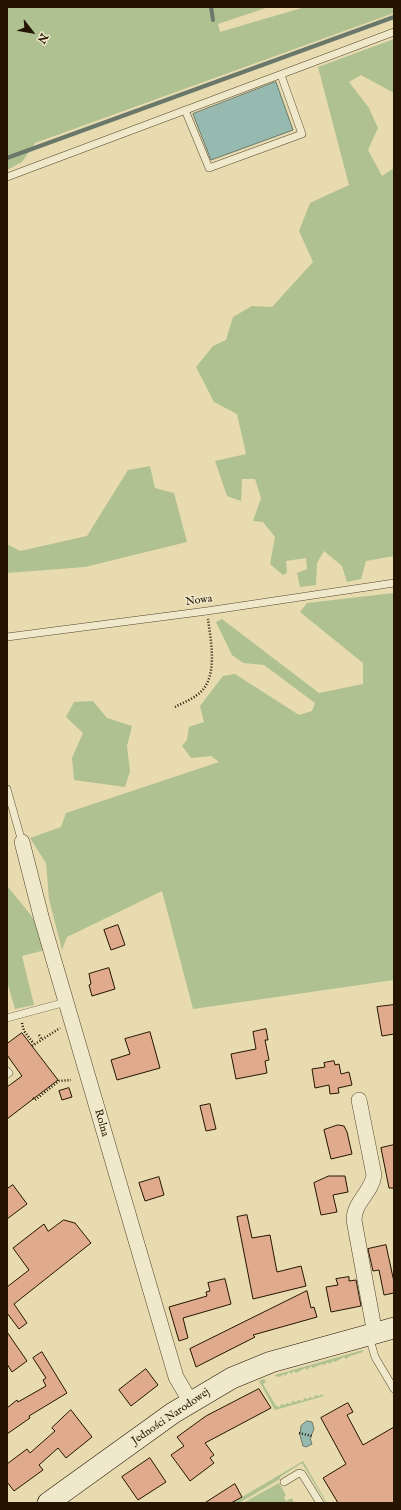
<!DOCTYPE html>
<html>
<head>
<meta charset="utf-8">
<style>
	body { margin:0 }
	#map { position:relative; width:401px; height:1510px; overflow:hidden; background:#e7dbaf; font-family:"IM FELL English",serif }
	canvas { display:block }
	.frame { position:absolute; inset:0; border:8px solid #241400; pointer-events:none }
	.north { position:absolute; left:12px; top:12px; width:40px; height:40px; -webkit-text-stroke:3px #efe8cb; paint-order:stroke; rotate:121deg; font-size:11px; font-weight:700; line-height:16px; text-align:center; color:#241400 }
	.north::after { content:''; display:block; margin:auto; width:14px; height:18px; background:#241400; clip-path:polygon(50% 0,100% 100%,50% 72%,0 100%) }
</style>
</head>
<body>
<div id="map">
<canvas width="401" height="1510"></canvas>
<div class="frame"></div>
<div class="north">N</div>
</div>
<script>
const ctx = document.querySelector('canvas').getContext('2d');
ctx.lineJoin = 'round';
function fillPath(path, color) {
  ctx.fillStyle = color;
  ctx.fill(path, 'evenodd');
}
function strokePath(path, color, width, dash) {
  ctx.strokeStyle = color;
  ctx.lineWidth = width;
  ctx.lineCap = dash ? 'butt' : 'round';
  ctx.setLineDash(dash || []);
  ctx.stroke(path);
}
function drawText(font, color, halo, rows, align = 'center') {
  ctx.font = font + ' "IM FELL English",serif';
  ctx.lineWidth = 3;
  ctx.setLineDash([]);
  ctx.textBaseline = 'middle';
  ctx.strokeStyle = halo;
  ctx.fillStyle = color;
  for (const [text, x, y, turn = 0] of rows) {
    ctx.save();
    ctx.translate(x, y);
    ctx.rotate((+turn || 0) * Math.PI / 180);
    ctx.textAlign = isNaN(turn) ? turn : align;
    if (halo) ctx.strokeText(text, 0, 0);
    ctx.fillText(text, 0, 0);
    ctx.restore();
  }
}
fillPath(new Path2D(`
	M 7,7 L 269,7 L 218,24 L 220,32 L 305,7 L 394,7 L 394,13 L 35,143 L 22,162 L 7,170 Z
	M 394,39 L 394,93 L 361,75 L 349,82 L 369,108 L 378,128 L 368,150 L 382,176 L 394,168 L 394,556 L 366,561 L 361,579 L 347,582 L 342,566 L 324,551 L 317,563 L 316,585 L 300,587 L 297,573 L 307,569 L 306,558 L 286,561 L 287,573 L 283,575 L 270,564 L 275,537 L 263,522 L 253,521 L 261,498 L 255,479 L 242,479 L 241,501 L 227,496 L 215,461 L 246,454 L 237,414 L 214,402 L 196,367 L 213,346 L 226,340 L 233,317 L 252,306 L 272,307 L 313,262 L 299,231 L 310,203 L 349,185 L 318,67 Z
	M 150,466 L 155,488 L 174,493 L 187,542 L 85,567 L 7,573 L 7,544 L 20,551 L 87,536 L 128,470 Z
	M 394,593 L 394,980 L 193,1009 L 162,891 L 67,937 L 62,950 L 49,899 L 46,863 L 30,838 L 61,827 L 66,813 L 219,762 L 211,756 L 191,758 L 182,746 L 187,740 L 189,727 L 204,722 L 200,706 L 223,676 L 235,674 L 299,715 L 312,711 L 315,703 L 264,665 L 243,663 L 232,655 L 216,622 L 222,619 L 319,693 L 363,684 L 363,663 L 300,612 L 307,603 Z
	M 93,701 L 107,718 L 132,726 L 127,746 L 130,771 L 125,787 L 74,780 L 72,758 L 83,733 L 66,717 L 74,702 Z
	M 7,886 L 30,914 L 36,923 L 45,950 L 22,956 L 34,1005 L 15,1009 L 7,981 Z
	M 363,1350 L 363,1352 L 350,1356 L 346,1359 L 344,1357 L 335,1362 L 333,1361 L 329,1364 L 328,1362 L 324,1365 L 322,1364 L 313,1368 L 311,1366 L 307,1370 L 305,1368 L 296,1373 L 294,1371 L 291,1374 L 289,1372 L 285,1376 L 284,1374 L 280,1377 L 275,1376 L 275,1375 Z
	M 264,1379 L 266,1382 L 263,1384 L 276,1406 L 280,1407 L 281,1404 L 286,1405 L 286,1403 L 291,1404 L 292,1401 L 297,1402 L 298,1400 L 303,1401 L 304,1398 L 309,1399 L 309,1397 L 314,1398 L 315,1395 L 320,1396 L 321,1394 L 324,1396 L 275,1410 L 259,1381 Z
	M 303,1461 L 327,1503 L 326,1503 L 302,1463 L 280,1477 L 280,1479 L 239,1503 L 232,1503 Z
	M 279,1483 L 286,1495 L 284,1497 L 286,1501 L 292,1498 L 294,1503 L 243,1503 Z`), '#afc190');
const water = new Path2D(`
	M 276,82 L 293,130 L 211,160 L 193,114 Z
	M 307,1421 L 312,1422 L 314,1429 L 310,1438 L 312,1444 L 306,1447 L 303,1446 L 300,1435 L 301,1426 Z`);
fillPath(water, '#97bab0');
strokePath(water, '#69786a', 1);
strokePath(new Path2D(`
	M 211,7 L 213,20
	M 7,158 L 394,17`), '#69786a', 4);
const building = new Path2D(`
	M 118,925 L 125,945 L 111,950 L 104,930 Z
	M 109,968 L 115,989 L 92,996 L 89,985 L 91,984 L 89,974 Z
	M 394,1005 L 394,1034 L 382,1036 L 377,1007 Z
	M 266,1029 L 268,1040 L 265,1040 L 269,1060 L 265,1061 L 267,1073 L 236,1079 L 231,1054 L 256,1049 L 253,1032 Z
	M 150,1032 L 160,1068 L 117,1080 L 111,1060 L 130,1054 L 125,1039 Z
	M 22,1033 L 58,1080 L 7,1119 L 7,1087 L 22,1076 L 7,1055 L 7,1044 Z
	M 334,1061 L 335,1065 L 339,1064 L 341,1074 L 349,1072 L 352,1085 L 338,1088 L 339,1093 L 330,1094 L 329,1085 L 315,1088 L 312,1069 L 325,1067 L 324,1063 Z
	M 69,1088 L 72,1097 L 62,1100 L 59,1091 Z
	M 210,1104 L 216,1129 L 206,1131 L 200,1106 Z
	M 338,1125 L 344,1126 L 347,1132 L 352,1154 L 331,1159 L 324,1130 Z
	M 394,1145 L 394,1188 L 389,1188 L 381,1148 Z
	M 329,1176 L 345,1176 L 348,1192 L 333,1195 L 337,1212 L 321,1215 L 314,1183 Z
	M 159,1177 L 164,1195 L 145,1201 L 139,1183 Z
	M 13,1185 L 27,1204 L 7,1219 L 7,1189 Z
	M 247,1215 L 252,1238 L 270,1235 L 277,1272 L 301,1266 L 306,1286 L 253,1299 L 237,1217 Z
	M 64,1220 L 75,1223 L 91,1243 L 14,1304 L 27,1323 L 19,1329 L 7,1313 L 7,1287 L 29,1270 L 13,1248 L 44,1224 L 48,1231 Z
	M 386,1245 L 394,1282 L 394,1293 L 384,1295 L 379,1270 L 373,1271 L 368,1249 Z
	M 349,1277 L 349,1281 L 356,1280 L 361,1306 L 331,1312 L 326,1287 L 338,1285 L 336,1279 Z
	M 225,1279 L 231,1304 L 183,1318 L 188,1338 L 179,1341 L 169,1307 L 207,1296 L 206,1292 L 210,1291 L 208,1283 Z
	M 307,1291 L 311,1308 L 314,1307 L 317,1317 L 253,1335 L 255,1337 L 196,1367 L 190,1349 Z
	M 7,1332 L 27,1361 L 12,1372 L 7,1364 Z
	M 42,1352 L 67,1393 L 29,1416 L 30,1418 L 7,1434 L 7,1408 L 17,1400 L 18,1402 L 46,1386 L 43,1380 L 46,1378 L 33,1358 Z
	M 146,1369 L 158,1385 L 131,1406 L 119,1390 Z
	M 259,1389 L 271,1408 L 205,1443 L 214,1455 L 210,1458 L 214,1463 L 190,1481 L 171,1455 L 184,1446 L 177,1437 L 206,1416 Z
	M 348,1403 L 353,1412 L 347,1415 L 363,1445 L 394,1427 L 394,1503 L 338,1503 L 323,1478 L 346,1464 L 321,1418 Z
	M 71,1410 L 92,1437 L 66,1458 L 58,1448 L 39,1465 L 43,1470 L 14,1491 L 7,1482 L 7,1464 L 27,1449 L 30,1453 L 55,1431 L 52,1428 Z
	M 150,1458 L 166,1482 L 138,1500 L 122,1477 Z
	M 235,1484 L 242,1497 L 231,1503 L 205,1503 Z`);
fillPath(building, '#e0ab8d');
strokePath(building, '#241400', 1);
const lane = new Path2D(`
	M 185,110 L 209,168 L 302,134 L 281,75
	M 7,177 L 394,32
	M 7,637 L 207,611 L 394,583
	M 7,789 L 22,842
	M 7,1018 L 66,1002
	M 7,1071 L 9,1073 L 7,1074
	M 369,1336 L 375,1357 L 394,1389
	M 284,1482 L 299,1473 L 302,1474 L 320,1503`);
const street = new Path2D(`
	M 22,842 L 42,920 L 176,1377 L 190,1401
	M 359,1100 L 374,1175 C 372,1192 354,1202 354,1220 L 375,1334`);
const secondary = new Path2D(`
	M 48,1503 L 173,1413 L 232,1378 L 271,1362 L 394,1328`);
strokePath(lane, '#55462c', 8);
strokePath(street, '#55462c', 16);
strokePath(secondary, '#241400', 22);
strokePath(new Path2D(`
	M 175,707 C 182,703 191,700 197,695 C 219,680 211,642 208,619
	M 22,1023 L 24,1031 L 34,1044
	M 39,1035 L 42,1040
	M 32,1046 L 60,1028
	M 33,1098 L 35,1100 L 59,1081 L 71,1080
	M 299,1433 L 312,1436`), '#241400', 2.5, [1, 2]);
strokePath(lane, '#efe8cb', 7);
strokePath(street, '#efe8cb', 15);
strokePath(secondary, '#efe8cb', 21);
drawText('11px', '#241400', '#efe8cb', [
	["Nowa",199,601,-8],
	["Rolna",101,1123,74],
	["Jedności Narodowej",171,1417,-34]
]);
</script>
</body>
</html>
